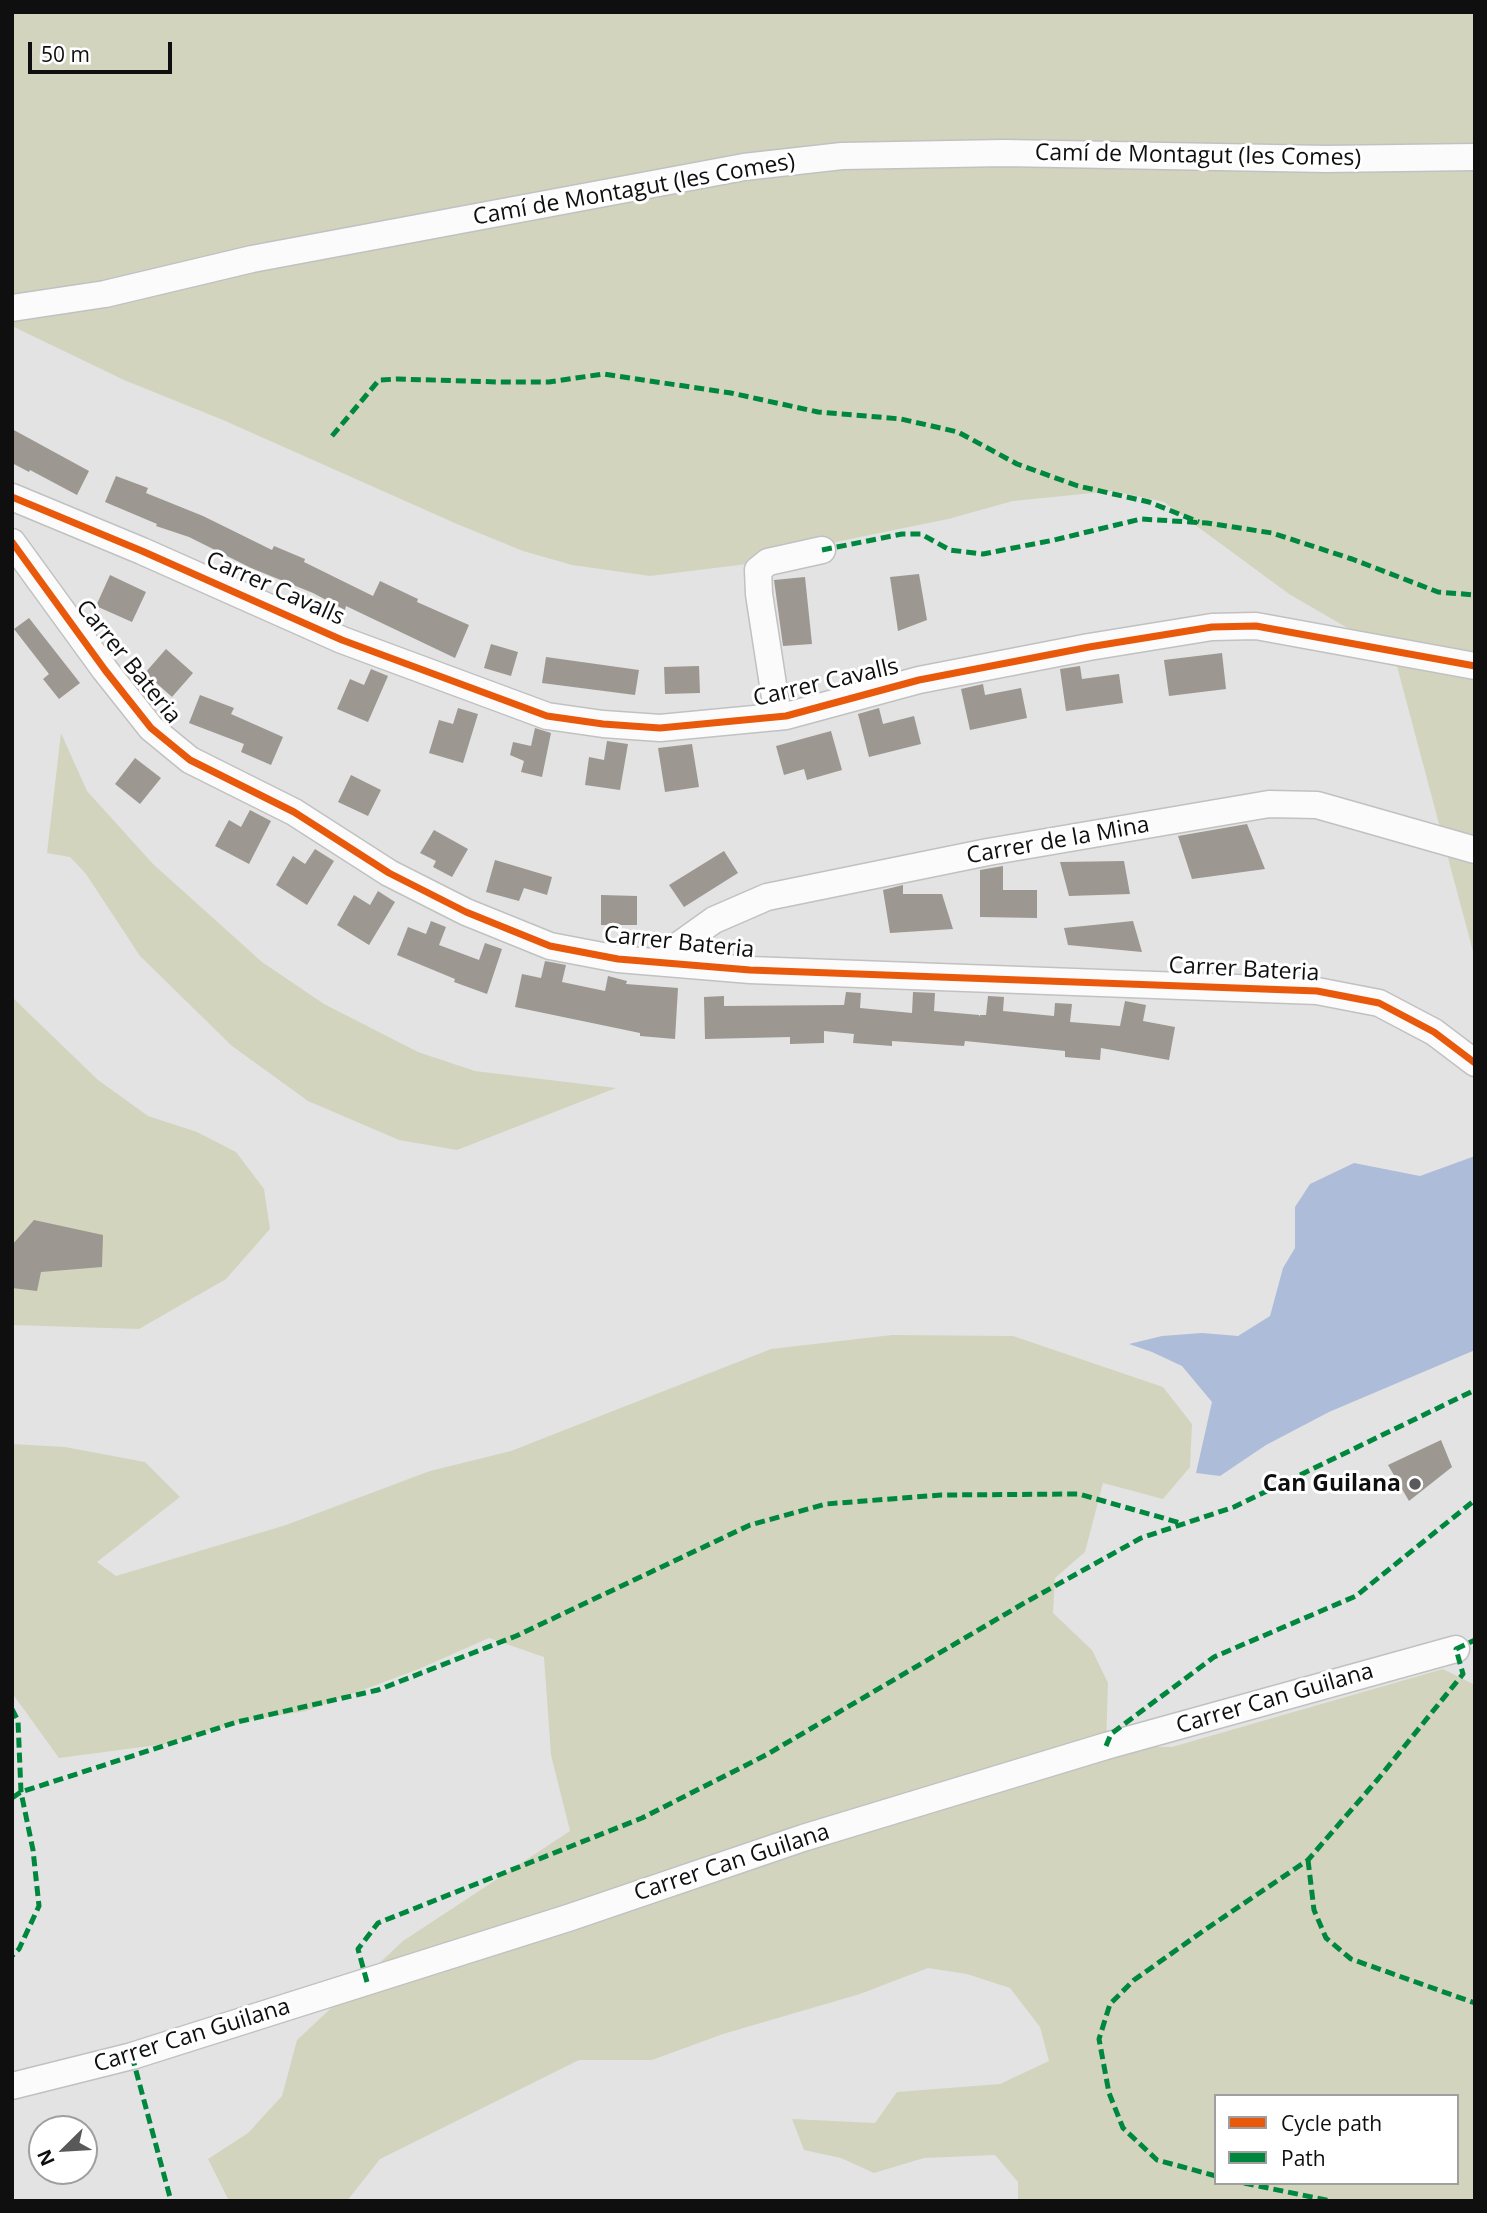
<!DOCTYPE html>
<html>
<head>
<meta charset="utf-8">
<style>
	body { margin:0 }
	#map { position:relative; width:1487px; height:2213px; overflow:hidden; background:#e3e3e4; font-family:"Open Sans",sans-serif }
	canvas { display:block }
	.frame { position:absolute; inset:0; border:14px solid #0f0f10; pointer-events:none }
	.legend { position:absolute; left:1214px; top:2094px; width:245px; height:91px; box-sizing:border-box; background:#fff; border:2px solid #9f9f9f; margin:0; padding:9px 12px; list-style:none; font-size:21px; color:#0f0f10 }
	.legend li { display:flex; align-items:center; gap:14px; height:35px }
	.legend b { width:35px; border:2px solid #9f9f9f }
	.north { position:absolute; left:28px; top:2115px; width:70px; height:70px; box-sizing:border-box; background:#fff; border:2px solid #9f9f9f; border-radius:50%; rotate:246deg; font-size:19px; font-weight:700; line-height:28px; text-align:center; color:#0f0f10 }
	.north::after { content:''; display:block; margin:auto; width:24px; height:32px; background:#59595a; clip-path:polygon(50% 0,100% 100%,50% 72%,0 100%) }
	.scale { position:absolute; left:28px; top:42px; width:144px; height:32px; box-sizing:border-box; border:4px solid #0f0f10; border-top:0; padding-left:9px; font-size:21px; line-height:24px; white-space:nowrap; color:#0f0f10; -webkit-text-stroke:5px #fff; paint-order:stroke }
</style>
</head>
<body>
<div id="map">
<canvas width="1487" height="2213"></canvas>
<div class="frame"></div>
<ul class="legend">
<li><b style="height:9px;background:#e8590c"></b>Cycle path</li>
<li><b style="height:9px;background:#00873e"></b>Path</li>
</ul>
<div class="north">N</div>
<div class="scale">50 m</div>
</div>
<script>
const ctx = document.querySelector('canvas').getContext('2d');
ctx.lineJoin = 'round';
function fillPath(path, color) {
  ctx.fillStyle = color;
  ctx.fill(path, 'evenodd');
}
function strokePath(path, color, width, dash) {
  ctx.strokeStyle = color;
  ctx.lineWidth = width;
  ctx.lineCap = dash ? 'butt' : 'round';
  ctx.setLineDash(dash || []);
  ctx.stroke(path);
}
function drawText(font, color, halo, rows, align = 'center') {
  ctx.font = font + ' "Open Sans",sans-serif';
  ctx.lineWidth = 6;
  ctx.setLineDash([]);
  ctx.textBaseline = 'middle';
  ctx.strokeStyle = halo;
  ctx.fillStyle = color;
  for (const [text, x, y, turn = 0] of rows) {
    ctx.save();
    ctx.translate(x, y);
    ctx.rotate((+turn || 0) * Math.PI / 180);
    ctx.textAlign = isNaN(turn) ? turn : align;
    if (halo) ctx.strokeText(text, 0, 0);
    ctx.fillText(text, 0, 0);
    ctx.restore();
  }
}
fillPath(new Path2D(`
	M 12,12 L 1475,12 L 1475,959 L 1394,655 L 1289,594 L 1164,502 L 1113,491 L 1013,501 L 948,519 L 821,545 L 747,564 L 650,576 L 572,565 L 523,551 L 457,524 L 223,420 L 124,380 L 12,326 Z
	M 61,733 L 87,791 L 153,864 L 262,962 L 324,1004 L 418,1052 L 475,1071 L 616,1088 L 457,1150 L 399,1140 L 308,1101 L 232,1046 L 140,956 L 86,874 L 70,857 L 47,853 Z
	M 12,997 L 98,1080 L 148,1116 L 197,1132 L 236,1152 L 264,1189 L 270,1229 L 226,1279 L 139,1329 L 12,1325 Z
	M 892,1335 L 1013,1336 L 1163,1387 L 1192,1424 L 1190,1467 L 1163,1499 L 1103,1483 L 1085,1552 L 1055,1578 L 1053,1613 L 1092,1650 L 1108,1683 L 1106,1746 L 1172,1747 L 1443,1669 L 1475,1685 L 1475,2201 L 1018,2201 L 1018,2182 L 995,2155 L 924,2158 L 874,2173 L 841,2158 L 804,2150 L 792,2119 L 875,2123 L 897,2092 L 1000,2084 L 1049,2061 L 1040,2027 L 1010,1988 L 967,1974 L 928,1968 L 860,1994 L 723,2034 L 652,2060 L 579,2060 L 380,2159 L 347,2201 L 229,2201 L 208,2159 L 248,2133 L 282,2096 L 297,2040 L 403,1941 L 570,1831 L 551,1755 L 544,1657 L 489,1638 L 419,1669 L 306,1711 L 243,1721 L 165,1744 L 59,1758 L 12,1693 L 12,1444 L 65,1447 L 145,1462 L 180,1497 L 97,1562 L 116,1576 L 286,1525 L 430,1471 L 511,1451 L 771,1349 ZM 1216,2096 L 1457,2096 L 1457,2183 L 1216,2183 Z`), '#d3d4be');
fillPath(new Path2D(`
	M 1475,1156 L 1475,1350 L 1329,1412 L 1266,1445 L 1220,1476 L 1196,1473 L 1212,1402 L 1182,1366 L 1152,1352 L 1129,1344 L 1162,1336 L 1202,1333 L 1238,1336 L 1270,1316 L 1283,1268 L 1295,1248 L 1295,1207 L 1310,1184 L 1354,1163 L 1420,1176 Z`), '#adbcd8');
fillPath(new Path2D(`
	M 12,429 L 89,471 L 77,495 L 30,470 L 29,472 L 12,463 Z
	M 116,476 L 148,488 L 146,493 L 203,516 L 272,550 L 274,546 L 305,559 L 304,562 L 373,596 L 380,581 L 418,599 L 417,602 L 469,625 L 455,658 L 346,606 L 345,610 L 313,593 L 251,568 L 189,537 L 156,526 L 157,524 L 105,502 Z
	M 919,574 L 927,620 L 898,631 L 890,577 Z
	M 110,575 L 146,592 L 132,622 L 96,606 Z
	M 805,577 L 812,644 L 783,646 L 774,580 Z
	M 29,618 L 80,683 L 59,699 L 43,679 L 49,674 L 14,629 Z
	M 491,644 L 518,652 L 511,676 L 484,668 Z
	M 166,649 L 193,673 L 172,697 L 145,673 Z
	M 1222,653 L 1226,689 L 1169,696 L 1164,660 Z
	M 546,657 L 639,670 L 635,695 L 542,683 Z
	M 699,666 L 700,693 L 665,694 L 664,667 Z
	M 1080,666 L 1082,679 L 1119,674 L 1123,703 L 1066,711 L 1060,669 Z
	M 371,669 L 388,676 L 368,722 L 337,709 L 350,679 L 364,685 Z
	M 983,684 L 985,695 L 1021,688 L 1027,718 L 970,730 L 961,689 Z
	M 200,695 L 234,708 L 231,714 L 283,737 L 271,765 L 241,752 L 244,744 L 189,723 Z
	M 458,708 L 478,714 L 463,763 L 429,753 L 439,720 L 453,724 Z
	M 879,708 L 883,724 L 914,716 L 921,744 L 869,757 L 858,714 Z
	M 535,728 L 551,733 L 542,777 L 521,772 L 524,761 L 510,755 L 513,742 L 531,746 Z
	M 831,731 L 842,770 L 807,780 L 804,769 L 784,775 L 776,746 Z
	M 607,741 L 628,744 L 620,790 L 585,785 L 589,757 L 604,760 Z
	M 692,744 L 699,787 L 665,792 L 658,748 Z
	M 135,758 L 161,778 L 140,804 L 115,784 Z
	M 351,775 L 381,790 L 368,816 L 338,802 Z
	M 250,810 L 271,821 L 249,864 L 215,846 L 229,820 L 241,827 Z
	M 1247,824 L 1265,869 L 1192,879 L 1178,836 Z
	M 434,830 L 468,849 L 452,877 L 433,867 L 436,861 L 420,853 Z
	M 315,849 L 334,861 L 307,905 L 276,885 L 293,856 L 305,864 Z
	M 724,851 L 738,873 L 684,907 L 669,885 Z
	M 495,860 L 552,877 L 547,895 L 524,888 L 519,901 L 486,892 Z
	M 1124,861 L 1130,894 L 1069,896 L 1060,862 Z
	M 1003,866 L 1003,890 L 1037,890 L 1037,918 L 980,917 L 980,870 Z
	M 903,885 L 903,894 L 942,894 L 953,929 L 890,933 L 883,890 Z
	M 378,891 L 395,902 L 369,945 L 337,925 L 354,895 L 370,905 Z
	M 601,895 L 637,896 L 637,925 L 601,925 Z
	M 431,921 L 446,927 L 439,945 L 479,960 L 485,943 L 502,949 L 487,994 L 454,982 L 455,979 L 397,955 L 408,927 L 426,934 Z
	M 1133,921 L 1142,952 L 1068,945 L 1064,928 Z
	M 545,961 L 566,965 L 562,982 L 605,991 L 608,976 L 627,981 L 626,984 L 678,988 L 675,1039 L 640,1036 L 640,1033 L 515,1007 L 522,974 L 541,978 Z
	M 846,992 L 861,993 L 860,1008 L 912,1013 L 913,992 L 935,993 L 934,1011 L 979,1015 L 980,1017 L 980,1015 L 986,1015 L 988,996 L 1004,997 L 1003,1011 L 1054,1016 L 1055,1003 L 1072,1004 L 1070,1022 L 1120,1026 L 1125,1001 L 1146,1005 L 1143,1021 L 1175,1027 L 1169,1060 L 1101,1048 L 1100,1060 L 1065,1057 L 1065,1051 L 965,1041 L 964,1046 L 892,1041 L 892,1046 L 853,1043 L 854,1034 L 824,1031 L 824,1043 L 790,1044 L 790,1037 L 705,1039 L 704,997 L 724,996 L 724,1006 L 844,1005 Z
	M 34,1220 L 103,1235 L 102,1267 L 41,1272 L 37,1291 L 12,1288 L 12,1245 Z
	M 1441,1440 L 1452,1467 L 1409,1501 L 1388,1465 Z`), '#9c9790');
const minor = new Path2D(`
	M 12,308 L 105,294 L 252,259 L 744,167 L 842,156 L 1004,153 L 1326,159 L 1475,157
	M 12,497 L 142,551 L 342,640 L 547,716 L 603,724 L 660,728 L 786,716 L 919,680 L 1089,647 L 1212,627 L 1256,626 L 1475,666
	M 12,542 L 105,670 L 151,728 L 190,760 L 294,812 L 389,873 L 466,912 L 550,946 L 618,959 L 750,970 L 1317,991 L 1379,1003 L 1434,1032 L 1475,1063
	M 778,717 L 759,594 L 758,570 L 768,562 L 822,550
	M 655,962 L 714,920 L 767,897 L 988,852 L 1269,804 L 1317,805 L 1475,850
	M 12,2086 L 132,2056 L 568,1918 L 803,1838 L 1106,1746 L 1456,1649`);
strokePath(minor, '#c1c1c2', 29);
strokePath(minor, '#fbfbfb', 26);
strokePath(new Path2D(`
	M 332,436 L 379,380 L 398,379 L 499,382 L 549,382 L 603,374 L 731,393 L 818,412 L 901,419 L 958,432 L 1017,464 L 1078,486 L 1149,502 L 1199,522
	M 822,550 L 902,534 L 921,534 L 950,550 L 983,554 L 1054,540 L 1141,519 L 1207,523 L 1272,533 L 1352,559 L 1438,592 L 1475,595
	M 12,1709 L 18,1721 L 21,1792 L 33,1850 L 39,1906 L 19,1949 L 12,1956
	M 1106,1746 L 1111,1734 L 1214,1657 L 1356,1596 L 1475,1500
	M 12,1798 L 21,1792 L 237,1722 L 378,1690 L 516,1636 L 750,1525 L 826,1504 L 941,1495 L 1079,1494 L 1184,1524
	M 1308,1860 L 1314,1910 L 1326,1938 L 1351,1959 L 1475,2003
	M 367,1982 L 358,1949 L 378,1923 L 642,1818 L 766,1755 L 1026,1602 L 1141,1538 L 1234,1507 L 1475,1390
	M 132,2056 L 171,2201
	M 1216,2176 L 1157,2160 L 1123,2128 L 1109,2093 L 1099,2039 L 1110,2004 L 1134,1980 L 1206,1929 L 1308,1860 L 1378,1779 L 1463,1674 L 1456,1649 L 1475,1640
	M 1244,2183 L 1331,2201`), '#00873e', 5, [10, 5]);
strokePath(new Path2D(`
	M 12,497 L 142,551 L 342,640 L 547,716 L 603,724 L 660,728 L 786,716 L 919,680 L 1089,647 L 1212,627 L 1256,626 L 1475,666
	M 12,542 L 105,670 L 151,728 L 190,760 L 294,812 L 389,873 L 466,912 L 550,946 L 618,959 L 750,970 L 1317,991 L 1379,1003 L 1434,1032 L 1475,1063`), '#e8590c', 7);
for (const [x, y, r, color] of [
	[1415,1484,7,"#59595a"]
]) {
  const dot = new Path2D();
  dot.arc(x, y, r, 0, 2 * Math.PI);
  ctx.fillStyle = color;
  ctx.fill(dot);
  strokePath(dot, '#fff', 2.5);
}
drawText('23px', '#0f0f10', '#fff', [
	["Camí de Montagut (les Comes)",1198,156,1],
	["Camí de Montagut (les Comes)",634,190,-10],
	["Carrer Cavalls",275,589,24],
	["Carrer Bateria",128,662,51],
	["Carrer Cavalls",826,683,-13],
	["Carrer de la Mina",1058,841,-10],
	["Carrer Bateria",679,943,6],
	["Carrer Bateria",1244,970,3],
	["Carrer Can Guilana",1275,1699,-16],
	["Carrer Can Guilana",732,1863,-18],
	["Carrer Can Guilana",192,2036,-17]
]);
drawText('bold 23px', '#0f0f10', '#fff', [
	["Can Guilana",1401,1484]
], 'right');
</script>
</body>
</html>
